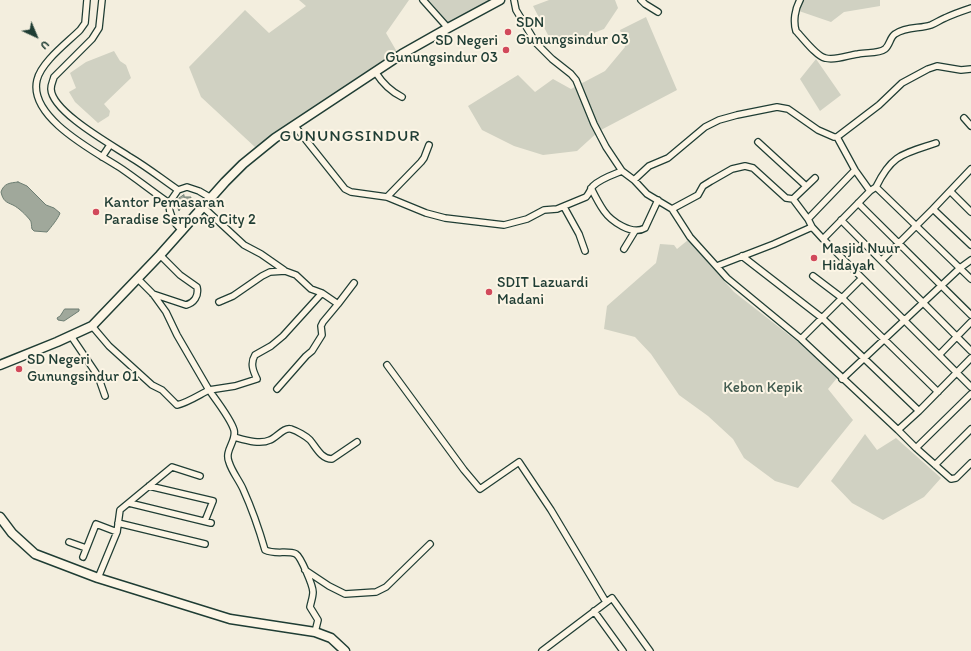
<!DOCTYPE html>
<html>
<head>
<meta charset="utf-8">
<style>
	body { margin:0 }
	#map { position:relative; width:971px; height:651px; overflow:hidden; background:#f3eede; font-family:Itim,sans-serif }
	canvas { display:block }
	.north { position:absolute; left:16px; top:16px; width:40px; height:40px; -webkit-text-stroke:3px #fcf5e5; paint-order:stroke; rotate:136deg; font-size:11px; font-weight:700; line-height:16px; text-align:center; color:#1f3d34 }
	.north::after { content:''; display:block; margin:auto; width:14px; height:18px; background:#1f3d34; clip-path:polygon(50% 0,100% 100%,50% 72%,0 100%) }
</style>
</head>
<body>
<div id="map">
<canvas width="971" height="651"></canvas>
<div class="north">U</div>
</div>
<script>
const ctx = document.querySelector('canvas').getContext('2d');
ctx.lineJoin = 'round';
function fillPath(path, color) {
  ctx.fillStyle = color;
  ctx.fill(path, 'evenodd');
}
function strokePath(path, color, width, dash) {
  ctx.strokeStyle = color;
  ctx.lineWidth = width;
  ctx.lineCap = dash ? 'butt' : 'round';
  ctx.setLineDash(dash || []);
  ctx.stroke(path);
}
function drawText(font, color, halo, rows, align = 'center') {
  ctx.font = font + ' Itim,sans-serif';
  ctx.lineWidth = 4;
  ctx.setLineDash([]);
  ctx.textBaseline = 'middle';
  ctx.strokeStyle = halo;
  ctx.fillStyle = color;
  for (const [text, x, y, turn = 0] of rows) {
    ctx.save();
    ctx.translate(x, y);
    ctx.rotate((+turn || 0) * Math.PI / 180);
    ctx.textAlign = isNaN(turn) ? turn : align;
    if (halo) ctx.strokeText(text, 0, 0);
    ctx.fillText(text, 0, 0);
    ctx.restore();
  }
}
fillPath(new Path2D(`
	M 299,0 L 409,0 L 386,33 L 400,57 L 256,148 L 201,97 L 189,67 L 245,10 L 269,33 L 306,6 Z
	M 419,0 L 503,0 L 446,30 Z
	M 549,0 L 615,0 L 618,8 L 604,29 L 570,42 L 548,35 L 533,6 Z
	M 801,0 L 880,0 L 880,6 L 844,12 L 831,22 L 796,10 Z
	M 646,17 L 677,90 L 599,131 L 577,151 L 543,155 L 514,146 L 482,130 L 468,106 L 518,75 L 535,92 L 553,79 L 571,89 L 605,71 L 625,47 L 620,30 Z
	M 114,51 L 120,61 L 126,65 L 131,78 L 104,104 L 110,111 L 109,116 L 98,123 L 75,102 L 69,92 L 76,88 L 70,73 L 86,62 Z
	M 816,59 L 841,95 L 820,111 L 800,79 Z
	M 688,240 L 734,292 L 798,342 L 837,378 L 828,389 L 853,420 L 798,488 L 775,481 L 744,458 L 733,439 L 708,416 L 679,395 L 651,354 L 635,337 L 604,329 L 607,306 L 656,263 L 660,244 L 674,245 L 677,249 Z
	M 865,434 L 877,450 L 896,438 L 941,478 L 924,497 L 883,520 L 852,503 L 831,481 Z`), '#d0d1c2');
const water = new Path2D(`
	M 18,182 L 27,186 L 46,205 L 54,208 L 60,213 C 58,219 51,227 47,232 L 34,231 L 32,229 C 31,226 32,222 30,220 C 26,215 19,208 13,205 C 6,202 3,201 1,192 C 4,183 10,183 18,182 Z
	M 184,195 L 184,197 L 191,197 C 190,203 187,202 182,205 L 179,211 L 177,206 L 175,207 L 178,199 Z
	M 65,309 L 79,309 L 79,311 L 64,321 L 58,320 L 57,318 L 60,316 Z`);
fillPath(water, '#a0a89b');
strokePath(water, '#6c7d72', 1);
const street = new Path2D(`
	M 87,0 L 85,23 L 80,30 C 68,42 41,62 37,80 C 28,118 96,152 122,169 C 138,180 153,192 169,203 C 169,215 173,223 182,230
	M 102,0 L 99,28 L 92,39 L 54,77 C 53,81 51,84 51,89 C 52,112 112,145 130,157 C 147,167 162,179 178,190 L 187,187 L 199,191 L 211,198
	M 423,0 L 448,28
	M 514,0 L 516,10 L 536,43 L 552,59 L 571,74 L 576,80 L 594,124 L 606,147 L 622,171 L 634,180 L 647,194 L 672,209 L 690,237 L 727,278 L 801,339 L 898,430 L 916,448 L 951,479 L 956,478 L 971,463
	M 641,0 L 645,4 L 658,12
	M 800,0 C 795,9 793,21 796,31 C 803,38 816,56 825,58 C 836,61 848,55 858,54 C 867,52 878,54 885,49 C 890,45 890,37 895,34 C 907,26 920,29 931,25 C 936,23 940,20 945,18 C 953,14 962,11 971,8
	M 376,73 C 383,84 390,91 402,97
	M 964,118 L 971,126
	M 294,125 L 345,189 L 351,192 L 387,197 L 426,213 L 445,218 L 504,225 L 527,219 L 544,210 L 557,209 L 586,197 C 589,194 590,190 593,186 C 600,179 612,175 622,171
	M 837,137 L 855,170 L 870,191
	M 758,142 L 806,186
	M 102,157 L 110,145
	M 855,170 L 808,219 L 812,227 L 823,239 L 971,387
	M 634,180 L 649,166 L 668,158 L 705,127 L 719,120 L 737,115 L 777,107 L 788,109 L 818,130 L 834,137 L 837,137 L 879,105 L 902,83 L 928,69 L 937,66 L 961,70 L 971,69
	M 876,187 C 892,154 903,154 936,143
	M 591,188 C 595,196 599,204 604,211 C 611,221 632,236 645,228 L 658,200
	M 950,191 L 971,212
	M 387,197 L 421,162 L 424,158 L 429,145
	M 793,199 L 808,219
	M 169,203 L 178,190
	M 858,203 L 971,315
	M 203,207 L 244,245 L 261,254 L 284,270
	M 564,207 L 579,234 L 585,251
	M 672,209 L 698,195 L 703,186 L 711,181 L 732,169 L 745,166 L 753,168 L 786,198 L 793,199 L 815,178
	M 933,209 L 971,245
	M 841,220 L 971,351
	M 823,239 L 870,191 L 876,187 L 971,279
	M 624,249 L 635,231
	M 742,256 L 822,318 L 919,411
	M 882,260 L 933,209 L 971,169
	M 717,266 L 774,244 L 812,227
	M 813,276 L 842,298 L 938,392
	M 138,279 L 153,294 L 166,312 L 177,335 L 209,390 L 235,386 L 257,379 C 253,371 250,363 255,355 L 271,346 L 283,336 L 322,293 L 338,304 L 354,283
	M 153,294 L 186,305 C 194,303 199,296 197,287 L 180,275 L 160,255
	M 219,302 L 233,296 L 262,276 L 270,272 L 285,271 L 296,275 L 311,289 L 322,293
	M 92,326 L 109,346 L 152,385 L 162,390 L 177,405 C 187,403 199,395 209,390 C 216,400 231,419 234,430 C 237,441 224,450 229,462 C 232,472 239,480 243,489 C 252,509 259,529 265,550 C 275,555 288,550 296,554 C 301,557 313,586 313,592 C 313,597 311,602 310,607 L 318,620 L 315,632
	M 71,336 L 98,376 L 105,396
	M 801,339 L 862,278
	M 939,355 L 971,322
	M 387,365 L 464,470 L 480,489 L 519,462 L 551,510 L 606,602
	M 842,379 L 960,268 L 971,260
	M 277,389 L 306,356 L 312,351 L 322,335 L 321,326 L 323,322 L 338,304
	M 898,430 L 919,411 L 971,358
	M 234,437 C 245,440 260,445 270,440 C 277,437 284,427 291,429 C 297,431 306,436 310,440 C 316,447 321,459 332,459 L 357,442
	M 916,448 L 971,394
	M 935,465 L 971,429
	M 149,486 L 213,501 L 205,521
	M 129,503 L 211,523
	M 118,523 L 205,544
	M 69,542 L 86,548
	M 83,557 L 96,524 L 117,532
	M 305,570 L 329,586 L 345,594 L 376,592 L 386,587 L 430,544
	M 98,578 L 117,532 L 120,510 L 172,467 L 200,476
	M 594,611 L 623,651
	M 542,651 L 612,598 L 650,651`);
const secondary = new Path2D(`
	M 0,365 L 57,342 L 92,326 L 160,255 L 225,182 L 243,164 L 275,138 L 402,54 L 448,28 L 500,0
	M 0,517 L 12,533 L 35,554 L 98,578 L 230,619 L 315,632 L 331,638 L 345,651`);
strokePath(street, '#1f3d34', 8);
strokePath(secondary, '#1f3d34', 11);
strokePath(street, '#fcf5e5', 5.5);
strokePath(secondary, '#fcf5e5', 8);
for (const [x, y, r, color] of [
	[508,32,4,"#d1495b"],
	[506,50,4,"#d1495b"],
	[96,212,4,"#d1495b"],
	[814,258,4,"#d1495b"],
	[489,292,4,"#d1495b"],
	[19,369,4,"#d1495b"]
]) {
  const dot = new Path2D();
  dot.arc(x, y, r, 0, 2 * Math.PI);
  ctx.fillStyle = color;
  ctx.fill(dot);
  strokePath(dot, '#fcf5e5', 1.5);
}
drawText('15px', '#1f3d34', '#fcf5e5', [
	["SDN",516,23],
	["Gunungsindur 03",516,40],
	["SD Negeri",498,41,"right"],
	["Gunungsindur 03",498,58,"right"],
	["Kantor Pemasaran",104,203],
	["Paradise Serpong City 2",104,220],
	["Masjid Nuur",822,249],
	["Hidayah",822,266],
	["SDIT Lazuardi",497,283],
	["Madani",497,300],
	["SD Negeri",27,360],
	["Gunungsindur 01",27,377]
], 'left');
drawText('15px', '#425b50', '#fcf5e5', [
	["Kebon Kepik",763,388]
]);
ctx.letterSpacing = '1px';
drawText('17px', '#1f3d34', '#fcf5e5', [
	["GUNUNGSINDUR",350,137]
]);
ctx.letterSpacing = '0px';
</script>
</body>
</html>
